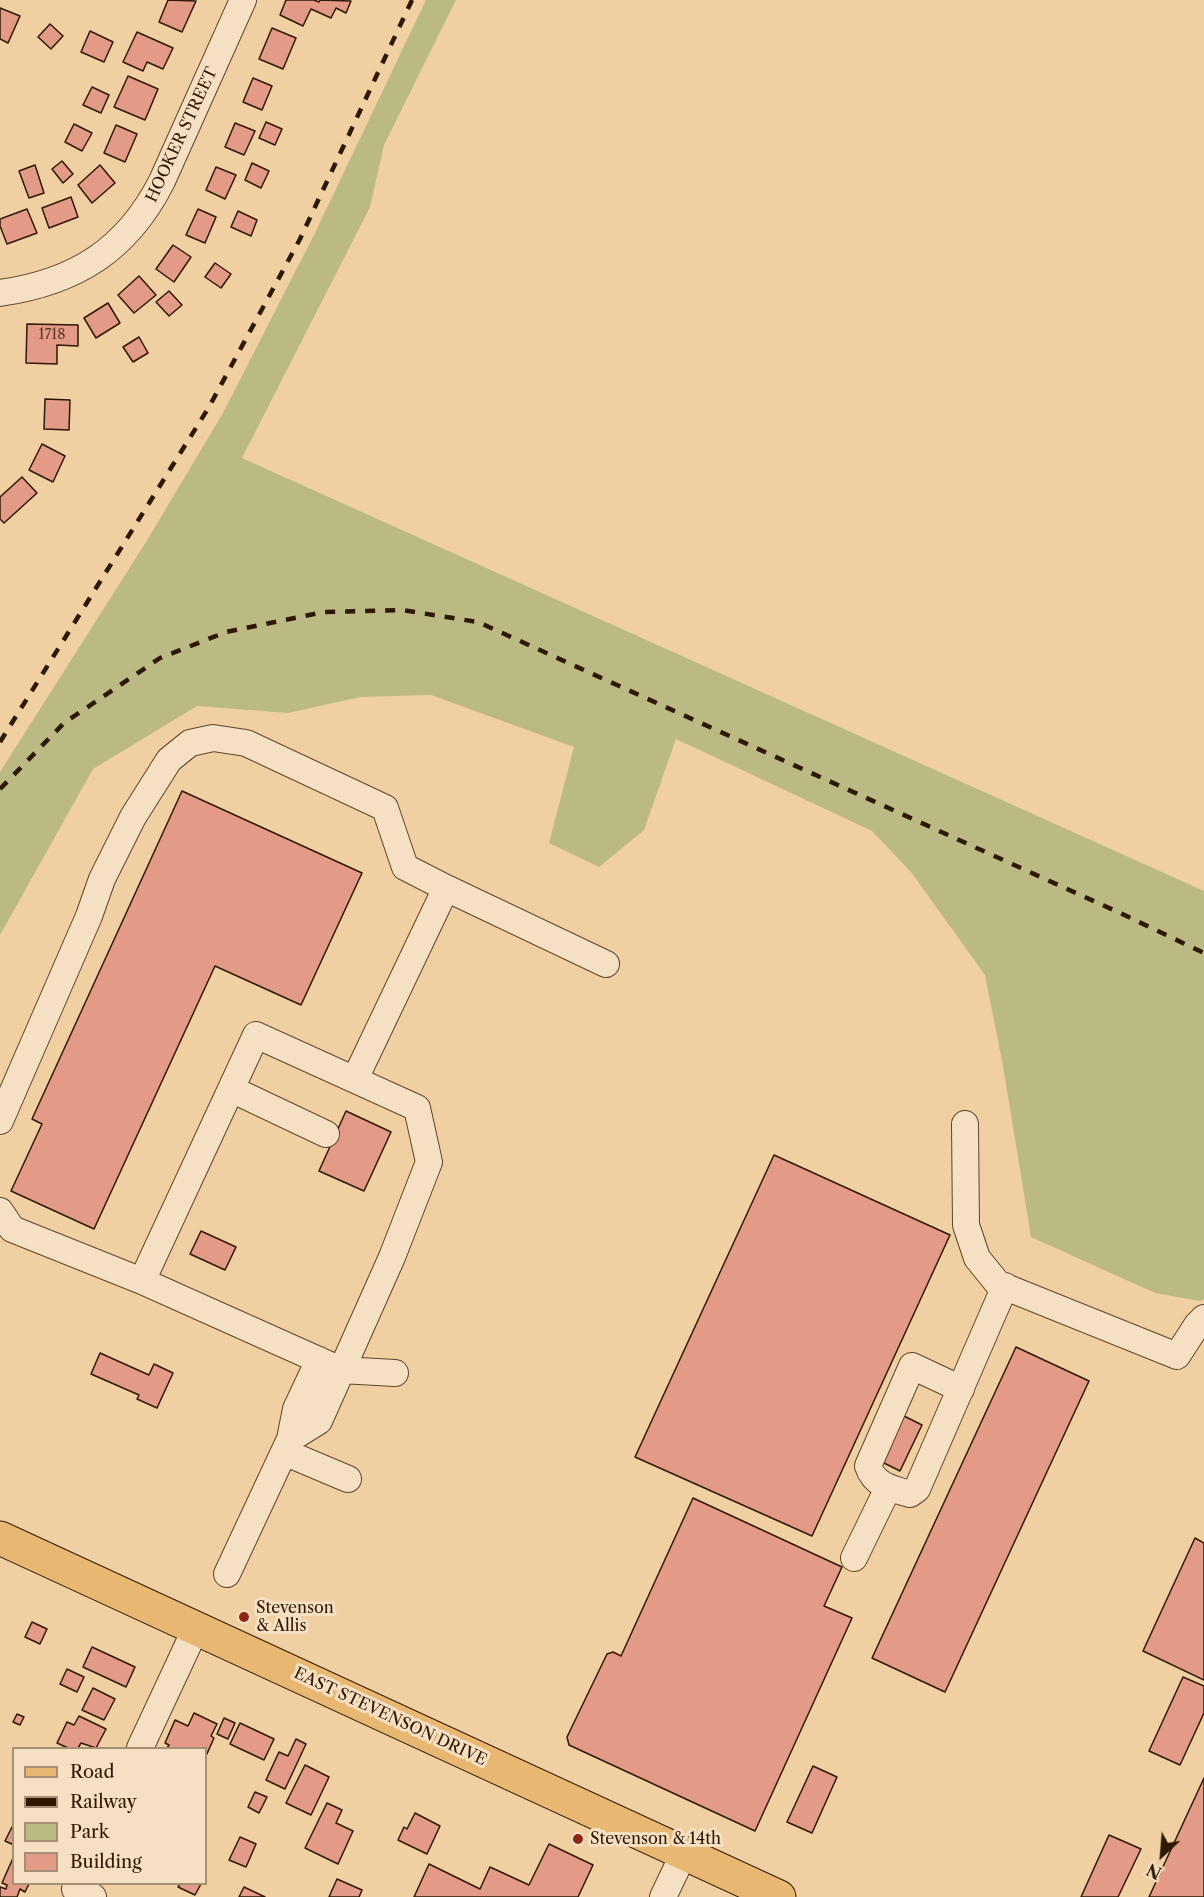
<!DOCTYPE html>
<html>
<head>
<meta charset="utf-8">
<style>
	body { margin:0 }
	#map { position:relative; width:1204px; height:1897px; overflow:hidden; background:#f0cfa3; font-family:"Libre Caslon Text",serif }
	canvas { display:block }
	.legend { position:absolute; left:12px; top:1747px; width:195px; height:138px; box-sizing:border-box; background:#f5e0c3; border:2px solid #a59076; margin:0; padding:8px 10px; list-style:none; font-size:18px; color:#2e1802 }
	.legend li { display:flex; align-items:center; gap:12px; height:30px }
	.legend b { width:30px; border:2px solid #a59076 }
	.north { position:absolute; left:1132px; top:1825px; width:60px; height:60px; -webkit-text-stroke:4px #f5e0c3; paint-order:stroke; rotate:206deg; font-size:16px; font-weight:700; line-height:24px; text-align:center; color:#2e1802 }
	.north::after { content:''; display:block; margin:auto; width:21px; height:27px; background:#2e1802; clip-path:polygon(50% 0,100% 100%,50% 72%,0 100%) }
</style>
</head>
<body>
<div id="map">
<canvas width="1204" height="1897"></canvas>
<ul class="legend">
<li><b style="height:8px;background:#e8b872"></b>Road</li>
<li><b style="height:8px;background:#2e1802"></b>Railway</li>
<li><b style="height:16px;background:#bcba84"></b>Park</li>
<li><b style="height:16px;background:#e39b87"></b>Building</li>
</ul>
<div class="north">N</div>
</div>
<script>
const ctx = document.querySelector('canvas').getContext('2d');
ctx.lineJoin = 'round';
function fillPath(path, color) {
  ctx.fillStyle = color;
  ctx.fill(path, 'evenodd');
}
function strokePath(path, color, width, dash) {
  ctx.strokeStyle = color;
  ctx.lineWidth = width;
  ctx.lineCap = dash ? 'butt' : 'round';
  ctx.setLineDash(dash || []);
  ctx.stroke(path);
}
function drawText(font, color, halo, rows, align = 'center') {
  ctx.font = font + ' "Libre Caslon Text",serif';
  ctx.lineWidth = 6;
  ctx.setLineDash([]);
  ctx.textBaseline = 'middle';
  ctx.strokeStyle = halo;
  ctx.fillStyle = color;
  for (const [text, x, y, turn = 0] of rows) {
    ctx.save();
    ctx.translate(x, y);
    ctx.rotate((+turn || 0) * Math.PI / 180);
    ctx.textAlign = isNaN(turn) ? turn : align;
    if (halo) ctx.strokeText(text, 0, 0);
    ctx.fillText(text, 0, 0);
    ctx.restore();
  }
}
fillPath(new Path2D(`
	M 426,0 L 456,0 L 384,145 L 370,207 L 242,458 L 1204,891 L 1204,1299 L 1200,1301 L 1155,1293 L 1031,1237 L 1003,1066 L 985,975 L 911,872 L 872,831 L 676,739 L 644,830 L 599,867 L 549,843 L 574,747 L 431,695 L 360,697 L 288,713 L 197,706 L 93,769 L 0,935 L 0,772 L 146,542 L 223,413 L 314,235 Z`), '#bcba84');
const building = new Path2D(`
	M 168,0 L 196,1 L 182,32 L 159,22 Z
	M 286,0 L 314,0 L 319,2 L 320,0 L 351,1 L 346,13 L 336,8 L 331,18 L 311,9 L 303,26 L 280,15 Z
	M 0,8 L 20,16 L 8,43 L 0,39 Z
	M 50,24 L 63,36 L 51,49 L 38,37 Z
	M 272,28 L 296,38 L 283,69 L 259,59 Z
	M 90,31 L 113,42 L 104,62 L 81,52 Z
	M 137,32 L 173,48 L 163,69 L 147,62 L 143,71 L 123,62 Z
	M 128,76 L 158,89 L 145,120 L 114,107 Z
	M 253,78 L 272,86 L 262,110 L 243,102 Z
	M 92,87 L 109,95 L 101,113 L 83,105 Z
	M 266,122 L 282,129 L 275,145 L 259,138 Z
	M 235,123 L 255,131 L 244,155 L 225,147 Z
	M 74,124 L 92,133 L 82,151 L 65,142 Z
	M 116,125 L 137,134 L 125,162 L 104,153 Z
	M 62,161 L 73,174 L 63,183 L 52,169 Z
	M 252,163 L 269,171 L 261,188 L 245,180 Z
	M 35,165 L 44,193 L 29,198 L 19,171 Z
	M 100,165 L 115,183 L 92,203 L 78,185 Z
	M 216,167 L 236,175 L 225,199 L 206,190 Z
	M 71,197 L 78,217 L 49,228 L 42,208 Z
	M 27,209 L 37,233 L 7,244 L 0,226 L 0,219 Z
	M 198,209 L 216,217 L 205,243 L 186,235 Z
	M 238,211 L 257,220 L 251,236 L 231,227 Z
	M 173,245 L 191,257 L 174,282 L 156,269 Z
	M 215,263 L 231,274 L 221,288 L 205,277 Z
	M 139,276 L 156,295 L 134,313 L 118,295 Z
	M 169,291 L 182,305 L 169,316 L 156,302 Z
	M 108,303 L 120,323 L 96,338 L 84,318 Z
	M 27,324 L 78,325 L 78,346 L 57,345 L 57,364 L 26,363 Z
	M 139,337 L 148,353 L 133,362 L 123,347 Z
	M 45,399 L 70,400 L 69,430 L 44,429 Z
	M 42,444 L 65,456 L 53,482 L 29,470 Z
	M 22,477 L 37,493 L 4,523 L 0,519 L 0,497 Z
	M 182,791 L 362,873 L 301,1005 L 215,966 L 94,1229 L 11,1191 L 42,1124 L 32,1119 Z
	M 346,1111 L 391,1132 L 364,1191 L 319,1171 Z
	M 774,1155 L 950,1235 L 812,1536 L 635,1457 Z
	M 201,1231 L 236,1247 L 225,1270 L 190,1254 Z
	M 1016,1347 L 1089,1381 L 945,1692 L 872,1658 Z
	M 100,1353 L 149,1375 L 154,1364 L 173,1373 L 157,1408 L 137,1399 L 139,1395 L 91,1374 Z
	M 898,1413 L 922,1425 L 900,1471 L 876,1459 Z
	M 693,1498 L 842,1567 L 824,1606 L 852,1618 L 755,1831 L 569,1745 L 567,1737 L 607,1654 L 613,1652 L 621,1656 Z
	M 1195,1538 L 1204,1543 L 1204,1680 L 1143,1651 Z
	M 32,1622 L 47,1629 L 40,1644 L 25,1637 Z
	M 92,1647 L 135,1667 L 126,1687 L 83,1667 Z
	M 67,1669 L 84,1677 L 77,1692 L 60,1684 Z
	M 1183,1677 L 1204,1686 L 1204,1713 L 1180,1765 L 1149,1751 Z
	M 93,1688 L 115,1699 L 104,1720 L 82,1710 Z
	M 194,1713 L 217,1724 L 211,1736 L 214,1738 L 206,1756 L 206,1748 L 167,1748 L 169,1745 L 165,1743 L 175,1720 L 188,1726 Z
	M 17,1714 L 24,1717 L 20,1725 L 13,1722 Z
	M 79,1716 L 106,1729 L 96,1748 L 81,1743 L 78,1748 L 68,1748 L 57,1743 L 67,1722 L 74,1725 Z
	M 224,1718 L 235,1723 L 228,1739 L 217,1734 Z
	M 240,1723 L 274,1739 L 264,1760 L 230,1744 Z
	M 296,1739 L 306,1744 L 285,1789 L 266,1780 L 279,1752 L 288,1756 Z
	M 305,1765 L 329,1777 L 311,1815 L 286,1803 Z
	M 813,1766 L 837,1777 L 812,1833 L 787,1822 Z
	M 1204,1778 L 1204,1897 L 1149,1897 Z
	M 255,1792 L 267,1797 L 259,1813 L 248,1807 Z
	M 327,1803 L 342,1810 L 336,1823 L 353,1831 L 338,1864 L 305,1848 Z
	M 415,1813 L 440,1826 L 427,1854 L 398,1840 L 404,1827 L 407,1829 Z
	M 14,1823 L 14,1845 L 5,1841 Z
	M 1109,1835 L 1141,1849 L 1118,1897 L 1081,1897 Z
	M 240,1837 L 256,1844 L 246,1867 L 229,1860 Z
	M 549,1844 L 593,1865 L 578,1897 L 414,1897 L 429,1864 L 480,1889 L 490,1867 L 529,1885 Z
	M 13,1858 L 14,1884 L 29,1884 L 25,1892 L 20,1889 L 17,1897 L 0,1897 L 0,1887 L 6,1889 L 7,1885 L 2,1883 Z
	M 337,1879 L 362,1890 L 359,1897 L 329,1897 Z
	M 180,1884 L 201,1884 L 195,1895 L 178,1887 Z
	M 244,1887 L 265,1897 L 239,1897 Z`);
fillPath(building, '#e39b87');
strokePath(building, '#2e1802', 1.5);
const minor = new Path2D(`
	M 0,293 C 76,282 127,250 162,181 L 243,0
	M 355,1079 L 446,888 L 606,964
	M 231,1089 L 326,1134
	M 0,1121 L 89,916 L 102,879 L 133,817 L 169,760 L 190,743 L 213,738 L 246,743 L 385,808 L 405,867 L 446,888
	M 965,1124 L 966,1225 L 977,1258 L 998,1284 L 1177,1356 L 1197,1325 L 1204,1318
	M 0,1211 L 12,1229 L 142,1281
	M 961,1389 L 912,1366 L 868,1466 C 874,1485 892,1489 910,1494 L 917,1489 L 1005,1286
	M 290,1439 L 296,1409 L 319,1360
	M 284,1452 L 348,1479
	M 854,1558 L 888,1488
	M 227,1574 L 290,1439 L 319,1421 L 392,1257 L 429,1162 L 417,1108 L 256,1035 L 142,1281 L 341,1370 L 395,1373
	M 140,1748 L 196,1628
	M 75,1889 L 93,1897
	M 663,1897 L 684,1853`);
const major = new Path2D(`
	M 0,1538 L 779,1897`);
strokePath(minor, '#5e462a', 28);
strokePath(major, '#2e1802', 35);
strokePath(minor, '#f5e0c3', 26);
strokePath(major, '#e8b872', 33);
strokePath(new Path2D(`
	M 0,742 L 209,407 L 300,239 L 412,0
	M 0,789 L 64,723 L 160,658 L 226,632 L 324,612 L 402,610 L 478,622 L 1118,912 L 1204,953`), '#2e1802', 4.5, [10, 10]);
for (const [x, y, r, color] of [
	[244,1617,6,"#8f2418"],
	[578,1839,6,"#8f2418"]
]) {
  const dot = new Path2D();
  dot.arc(x, y, r, 0, 2 * Math.PI);
  ctx.fillStyle = color;
  ctx.fill(dot);
  strokePath(dot, '#f5e0c3', 2);
}
drawText('14px', '#5b3923', null, [
	["1718",52,335]
]);
drawText('16px', '#2e1802', '#f5e0c3', [
	["HOOKER STREET",182,135,-65],
	["EAST STEVENSON DRIVE",390,1717,25]
]);
drawText('16px', '#2e1802', '#f5e0c3', [
	["Stevenson",256,1608],
	["& Allis",256,1626],
	["Stevenson & 14th",590,1839]
], 'left');
</script>
</body>
</html>
